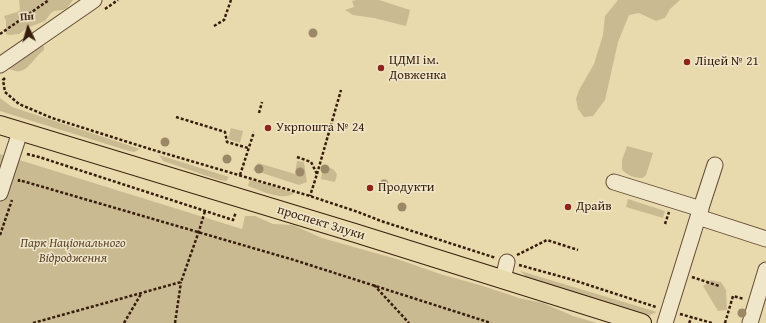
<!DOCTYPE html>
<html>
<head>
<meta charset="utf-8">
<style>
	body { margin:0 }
	#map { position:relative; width:766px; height:323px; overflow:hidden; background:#e8daad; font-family:"Gentium Book Plus",serif }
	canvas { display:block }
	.north { position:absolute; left:8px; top:8px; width:40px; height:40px; -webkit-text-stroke:3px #f0e7ca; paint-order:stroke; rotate:355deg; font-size:11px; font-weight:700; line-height:16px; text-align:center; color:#391d0c }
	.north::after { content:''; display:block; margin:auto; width:14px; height:18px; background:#391d0c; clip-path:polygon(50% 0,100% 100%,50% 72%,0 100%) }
</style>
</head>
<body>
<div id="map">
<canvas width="766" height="323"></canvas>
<div class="north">Пн</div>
</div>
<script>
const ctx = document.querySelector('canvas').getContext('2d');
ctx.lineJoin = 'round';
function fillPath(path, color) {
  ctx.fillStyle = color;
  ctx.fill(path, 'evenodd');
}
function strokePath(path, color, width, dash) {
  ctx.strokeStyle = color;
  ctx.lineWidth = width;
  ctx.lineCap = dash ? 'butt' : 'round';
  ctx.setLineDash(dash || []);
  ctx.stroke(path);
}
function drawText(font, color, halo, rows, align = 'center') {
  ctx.font = font + ' "Gentium Book Plus",serif';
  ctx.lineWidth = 3;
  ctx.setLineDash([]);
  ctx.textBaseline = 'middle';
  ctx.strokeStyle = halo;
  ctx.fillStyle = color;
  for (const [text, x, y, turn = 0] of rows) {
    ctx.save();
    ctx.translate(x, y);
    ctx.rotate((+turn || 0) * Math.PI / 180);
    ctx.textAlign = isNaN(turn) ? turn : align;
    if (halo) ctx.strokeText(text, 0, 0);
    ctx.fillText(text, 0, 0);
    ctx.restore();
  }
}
fillPath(new Path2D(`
	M 19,0 L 73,0 L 67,8 L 63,10 L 54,11 L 51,13 L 45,21 L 27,28 L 19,34 L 10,35 L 6,34 L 6,21 L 4,16 L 17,12 L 20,10 Z
	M 356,0 L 379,0 L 410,10 L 406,26 L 374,18 L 353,15 L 345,10 L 354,7 L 352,1 Z
	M 618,0 L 680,0 L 670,9 L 665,18 L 656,21 L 639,13 L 629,15 L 618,42 L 605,100 L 593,116 L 584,117 L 578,109 L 576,99 L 579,90 L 594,64 L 603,35 L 605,16 Z
	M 35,45 L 44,46 L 44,50 C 30,61 25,81 5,66 Z
	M 0,98 L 12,107 L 140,149 L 134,152 L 129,151 L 0,111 Z
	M 231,128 L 243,131 L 240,143 L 228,139 Z
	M 627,146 L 653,153 L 646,175 L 643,178 C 634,178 629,176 622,170 L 622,160 Z
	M 0,154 L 242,229 L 245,216 L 255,216 L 273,224 L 293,225 L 322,238 L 400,260 L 440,274 L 483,286 L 519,298 L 543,303 L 573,316 L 597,323 L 0,323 Z
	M 159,155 L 229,177 L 226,181 L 219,180 L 163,161 Z
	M 297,161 L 304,162 L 307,182 L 299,185 L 253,170 L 258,163 L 295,174 Z
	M 323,166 L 333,169 L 337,174 L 335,182 L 321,179 Z
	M 250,179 L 294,193 C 284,202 259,190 248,186 Z
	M 628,199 L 665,211 L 663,218 L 626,207 Z
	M 520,271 L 657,312 L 650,315 L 528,278 Z
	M 711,280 L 721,282 L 726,290 L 727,310 L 718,311 L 703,286 Z`), '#caba92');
const minor = new Path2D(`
	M 0,65 L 94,0
	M 614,182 L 701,209
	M 0,193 L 20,132
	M 698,217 L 715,165
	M 503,279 L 507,262
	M 665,323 L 698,217 L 766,239
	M 750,323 L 766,270`);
const major = new Path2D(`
	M 0,125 L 355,233 L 642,323`);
strokePath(minor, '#654c34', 17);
strokePath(major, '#391d0c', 20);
strokePath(new Path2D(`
	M 105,9 L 118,0
	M 214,26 L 224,20 L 231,0
	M 0,34 L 49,0
	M 5,78 L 3,80 L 5,92 L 19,104 L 52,118 L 150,149 L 310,196 L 358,212 L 381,221 L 496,258
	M 259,113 L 262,102
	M 176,117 L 225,132 L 227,142 L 248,148
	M 27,154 L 39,157 L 233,220 L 236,212
	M 297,157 L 311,162 L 317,174 L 310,196
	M 317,174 L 341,90
	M 240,175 L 254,132
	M 19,182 L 19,180 L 294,260 L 491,323
	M 665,224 L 669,212
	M 0,235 L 12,200
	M 517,255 L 547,240 L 578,250
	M 519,265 L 570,279 L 656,307
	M 692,277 L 719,286
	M 374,285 L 409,323
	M 680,314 L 712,323
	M 33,323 L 181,282 L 199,231 L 205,211
	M 124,323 L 141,294
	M 175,323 L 181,282
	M 689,323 L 692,317
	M 725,323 L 733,296 L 744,299`), '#391d0c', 2.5, [3, 2]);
strokePath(minor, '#f0e7ca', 15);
strokePath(major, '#e8daad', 18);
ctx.fillStyle = '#9c8867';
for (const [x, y] of [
	[313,33],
	[165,142],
	[227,159],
	[259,169],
	[325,169],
	[300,172],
	[384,184],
	[402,207],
	[742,313]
]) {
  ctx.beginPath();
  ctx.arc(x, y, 4.5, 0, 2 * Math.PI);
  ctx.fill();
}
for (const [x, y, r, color] of [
	[687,62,4,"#8f2418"],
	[381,68,4,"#8f2418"],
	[268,128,4,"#8f2418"],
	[370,188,4,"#8f2418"],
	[568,207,4,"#8f2418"]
]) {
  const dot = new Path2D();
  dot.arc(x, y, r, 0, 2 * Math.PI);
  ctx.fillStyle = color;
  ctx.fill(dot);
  strokePath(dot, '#f0e7ca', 1.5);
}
drawText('13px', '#391d0c', '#f0e7ca', [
	["ЦДМІ ім.",389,61],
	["Довженка",389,76],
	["Ліцей № 21",695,62],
	["Укрпошта № 24",276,128],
	["Продукти",378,188],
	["Драйв",576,207]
], 'left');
drawText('13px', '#391d0c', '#f0e7ca', [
	["проспект Злуки",321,223,17]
]);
drawText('italic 13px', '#5d442e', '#f0e7ca', [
	["Парк Національного",73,244],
	["Відродження",73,259]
]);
</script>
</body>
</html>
